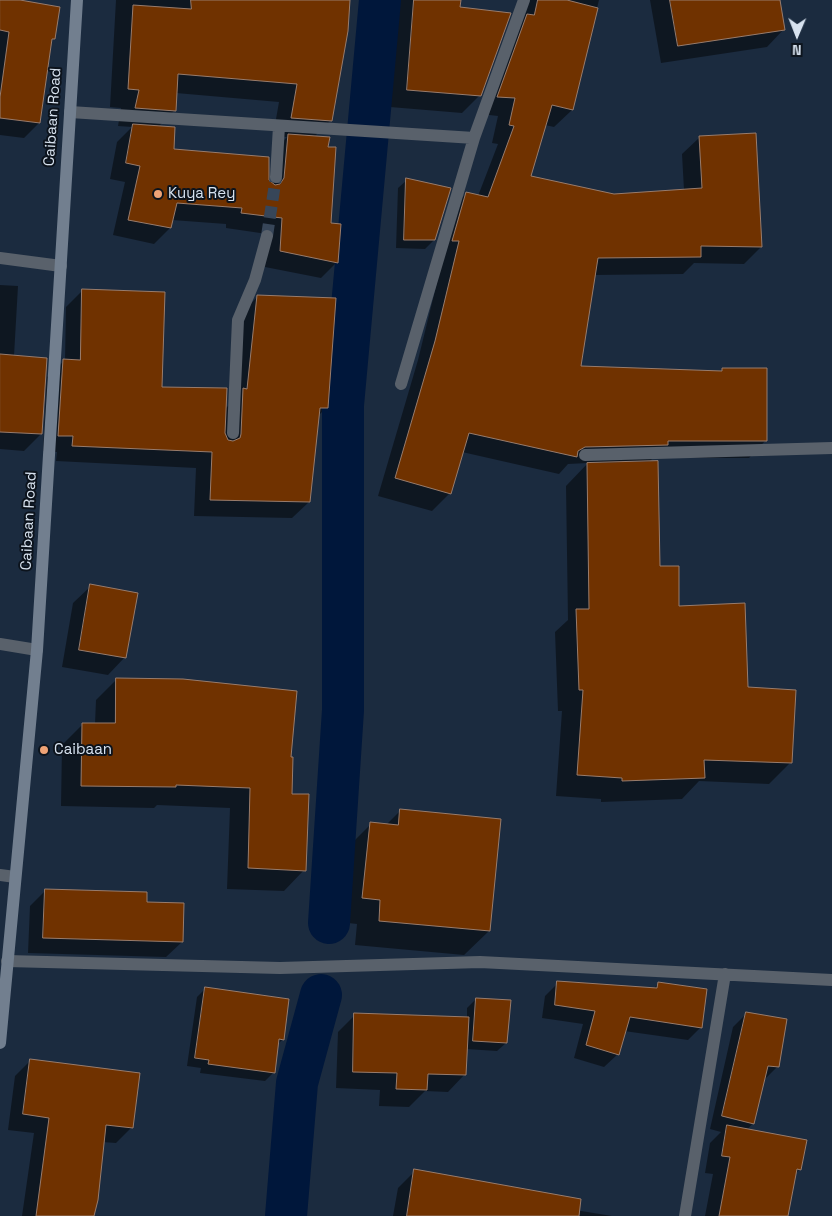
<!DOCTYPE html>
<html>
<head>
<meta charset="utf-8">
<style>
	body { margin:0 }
	#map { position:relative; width:832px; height:1216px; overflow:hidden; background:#1b2b3f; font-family:"Space Grotesk",sans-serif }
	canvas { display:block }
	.north { position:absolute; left:772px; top:10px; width:50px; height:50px; -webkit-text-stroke:4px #0c131c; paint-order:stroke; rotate:181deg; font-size:14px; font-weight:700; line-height:20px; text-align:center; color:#d7e2ef }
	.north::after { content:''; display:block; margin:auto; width:18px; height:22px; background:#d7e2ef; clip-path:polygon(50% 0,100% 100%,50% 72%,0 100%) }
</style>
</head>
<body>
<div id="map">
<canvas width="832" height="1216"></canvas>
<div class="north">N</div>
</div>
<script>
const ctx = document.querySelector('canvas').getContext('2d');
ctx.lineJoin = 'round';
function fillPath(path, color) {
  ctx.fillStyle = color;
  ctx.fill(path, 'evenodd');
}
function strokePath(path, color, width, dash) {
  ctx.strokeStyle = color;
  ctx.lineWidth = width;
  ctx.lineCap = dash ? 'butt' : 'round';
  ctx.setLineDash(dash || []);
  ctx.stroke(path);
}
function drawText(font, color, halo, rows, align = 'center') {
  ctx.font = font + ' "Space Grotesk",sans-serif';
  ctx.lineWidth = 4;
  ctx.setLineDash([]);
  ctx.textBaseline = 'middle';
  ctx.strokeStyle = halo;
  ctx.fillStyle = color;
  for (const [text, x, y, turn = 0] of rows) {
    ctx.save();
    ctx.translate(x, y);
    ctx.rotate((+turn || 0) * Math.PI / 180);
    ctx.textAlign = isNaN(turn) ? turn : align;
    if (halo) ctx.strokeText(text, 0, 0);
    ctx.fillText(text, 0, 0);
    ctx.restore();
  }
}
fillPath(new Path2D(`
	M 0,0 L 12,0 L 53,39 L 50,42 L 39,123 L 24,138 L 0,135 Z
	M 116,0 L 350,0 L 331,120 L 314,137 L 326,148 L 330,224 L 337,262 L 321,278 L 265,267 L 267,234 L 226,228 L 226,224 L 172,220 L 170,228 L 154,244 L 113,235 L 125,182 L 110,179 L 117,142 L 132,127 L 118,126 L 121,108 L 110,107 ZM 176,93 L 279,102 L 273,136 L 287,137 L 273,152 L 269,186 L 172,150 L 158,127 L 175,110 Z
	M 398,0 L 460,0 L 459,8 L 480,95 L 462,113 L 390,107 Z
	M 526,0 L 599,0 L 572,110 L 554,127 L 545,125 L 529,177 L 614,195 L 684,190 L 682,154 L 700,137 L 761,247 L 744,264 L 694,263 L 683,274 L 594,275 L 580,368 L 720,372 L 723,370 L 766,440 L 749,458 L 653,458 L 648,463 L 658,568 L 678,607 L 747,688 L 791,762 L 769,784 L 699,781 L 682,799 L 601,802 L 601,799 L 556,796 L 562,711 L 558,711 L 555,632 L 568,620 L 566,486 L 588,463 L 568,464 L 559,474 L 462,452 L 450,493 L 432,511 L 378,496 L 418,360 L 443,258 L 449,211 L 467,193 L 478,196 L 498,144 L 492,143 L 498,116 L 481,114 Z
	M 650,0 L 779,0 L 784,29 L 767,47 L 661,63 Z
	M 407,180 L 434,240 L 425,249 L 396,248 L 398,188 Z
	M 0,285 L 18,286 L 14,356 L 41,434 L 24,451 L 0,449 Z
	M 83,290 L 160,388 L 225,409 L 232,402 L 242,313 L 258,296 L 326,408 L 318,416 L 309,502 L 292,518 L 194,516 L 196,468 L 56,461 L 57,452 L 43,451 L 47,377 L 65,360 L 66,307 Z
	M 91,586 L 125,657 L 108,675 L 62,667 L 73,603 Z
	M 117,679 L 289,758 L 290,795 L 304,870 L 284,891 L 227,889 L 230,808 L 157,805 L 154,808 L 61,806 L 62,745 L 83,724 L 95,724 L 96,700 Z
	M 401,810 L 489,931 L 464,955 L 355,945 L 357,924 L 339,922 L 347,848 L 371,824 L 386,825 Z
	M 46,890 L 146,903 L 182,942 L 166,957 L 28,953 L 30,906 Z
	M 558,983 L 653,989 L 658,984 L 701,1027 L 688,1040 L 624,1031 L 618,1054 L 604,1067 L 574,1058 L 583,1024 L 542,1018 L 545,996 Z
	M 205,989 L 283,1039 L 277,1045 L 274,1072 L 265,1081 L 200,1073 L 201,1068 L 187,1066 L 197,997 Z
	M 476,999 L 506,1043 L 497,1051 L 466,1049 L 465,1074 L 448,1092 L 425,1091 L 409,1107 L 379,1106 L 380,1090 L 336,1088 L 338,1032 L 355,1015 L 467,1018 L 467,1008 Z
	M 747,1013 L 786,1020 L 777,1067 L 763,1081 L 753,1123 L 747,1130 L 800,1169 L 795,1174 L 787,1216 L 705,1216 L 713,1174 L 705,1173 L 710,1143 L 721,1132 L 710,1129 L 733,1027 Z
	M 31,1060 L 132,1127 L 116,1143 L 102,1142 L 92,1216 L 22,1216 L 34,1133 L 8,1130 L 15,1076 Z
	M 415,1171 L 520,1201 L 612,1216 L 393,1216 L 398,1188 Z`), '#0007');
strokePath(new Path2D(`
	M 329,923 L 343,710 L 343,405 L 380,0
	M 286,1216 L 297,1083 L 321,995`), '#00173b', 42);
const building = new Path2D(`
	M 0,0 L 20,0 L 60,7 L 55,39 L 52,39 L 40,123 L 0,118 L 0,97 L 9,32 L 0,30 Z
	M 191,0 L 350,0 L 348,31 L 332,121 L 291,118 L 297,84 L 178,74 L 176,111 L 135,108 L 139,90 L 128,89 L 133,5 L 191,9 Z
	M 414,0 L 461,0 L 460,7 L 511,13 L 481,96 L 407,90 Z
	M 538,0 L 567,0 L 598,8 L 573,110 L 552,105 L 531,176 L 614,194 L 702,188 L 699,136 L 756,133 L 762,247 L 701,246 L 701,257 L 598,258 L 581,366 L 722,371 L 722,368 L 767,368 L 767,441 L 668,441 L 668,445 L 585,447 L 578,451 L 577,457 L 469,433 L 451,494 L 395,478 L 435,341 L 459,241 L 452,241 L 466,192 L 488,197 L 514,126 L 509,125 L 515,98 L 497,97 L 527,14 L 534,15 Z
	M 670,0 L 780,0 L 785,30 L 678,46 Z
	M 133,124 L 175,127 L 174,149 L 269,157 L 269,180 L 275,185 L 280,184 L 284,178 L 288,134 L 330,137 L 328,147 L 336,147 L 331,223 L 341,224 L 338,263 L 280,251 L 282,218 L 241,213 L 242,208 L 177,203 L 171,228 L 128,220 L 140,166 L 126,163 Z
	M 406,178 L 451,188 L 435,240 L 404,240 Z
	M 82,289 L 165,292 L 162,387 L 227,388 L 225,433 L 228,440 L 233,441 L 240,438 L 241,434 L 243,388 L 247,389 L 257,295 L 336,298 L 328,408 L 320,408 L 310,502 L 210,500 L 212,452 L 72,446 L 73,436 L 58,436 L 63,359 L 80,360 Z
	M 0,354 L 47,358 L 42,434 L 0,432 Z
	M 658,461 L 660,566 L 679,566 L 679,606 L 745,603 L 748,687 L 796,690 L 792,763 L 704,760 L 705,778 L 622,781 L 622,778 L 577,775 L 583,690 L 579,690 L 576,609 L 589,609 L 587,463 Z
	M 90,584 L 138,593 L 126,658 L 79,650 Z
	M 116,678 L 183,679 L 297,691 L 291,757 L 293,757 L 292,794 L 309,794 L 306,871 L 248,868 L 250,788 L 176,785 L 176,787 L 81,786 L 82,723 L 115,723 Z
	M 400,809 L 501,819 L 490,931 L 379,921 L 380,900 L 362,898 L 370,822 L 398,825 Z
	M 45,889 L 147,892 L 147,902 L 184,903 L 183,942 L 43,938 Z
	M 557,981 L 657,988 L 658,982 L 707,989 L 702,1028 L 630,1017 L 619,1055 L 586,1045 L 595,1011 L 555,1005 Z
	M 205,987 L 289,999 L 284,1040 L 279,1039 L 275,1073 L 208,1064 L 209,1060 L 195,1058 Z
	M 476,998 L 511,1000 L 507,1043 L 473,1041 Z
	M 746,1012 L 787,1019 L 779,1067 L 768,1066 L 754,1124 L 722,1116 Z
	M 354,1013 L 469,1017 L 466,1075 L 428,1074 L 427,1090 L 396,1089 L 397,1073 L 353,1072 Z
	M 30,1059 L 140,1073 L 133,1128 L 106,1125 L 98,1200 L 94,1216 L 36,1216 L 49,1118 L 23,1114 Z
	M 727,1125 L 807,1140 L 801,1170 L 797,1169 L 788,1216 L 719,1216 L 730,1157 L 722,1156 Z
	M 414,1169 L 581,1199 L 579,1216 L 407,1216 Z`);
fillPath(building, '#703200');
strokePath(building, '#987c6c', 1);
strokePath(new Path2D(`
	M 267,236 L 276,177`), '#374659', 12, [12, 6]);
strokePath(new Path2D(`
	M 70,112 L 474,138 L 524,0
	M 276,177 L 279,126
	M 0,258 L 61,266
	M 401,384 L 474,138
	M 233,433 L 238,320 L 255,280 L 267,236
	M 585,455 L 832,448
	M 0,644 L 37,650
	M 0,875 L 15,877
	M 7,961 L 280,968 L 480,962 L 832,980
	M 685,1216 L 725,974`), '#59616b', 12);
strokePath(new Path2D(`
	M 0,1043 L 37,650 L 77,0`), '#727f8f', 12);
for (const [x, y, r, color] of [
	[158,194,5,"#efa376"],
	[44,750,5,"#efa376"]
]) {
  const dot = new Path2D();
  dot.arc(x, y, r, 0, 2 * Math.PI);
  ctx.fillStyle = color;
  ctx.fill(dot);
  strokePath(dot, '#0c131c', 2);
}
drawText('15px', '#d7e2ef', '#0c131c', [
	["Caibaan Road",53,117,-86],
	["Caibaan Road",29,521,-87]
]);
drawText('15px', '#d7e2ef', '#0c131c', [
	["Kuya Rey",168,194],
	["Caibaan",54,750]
], 'left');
</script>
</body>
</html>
